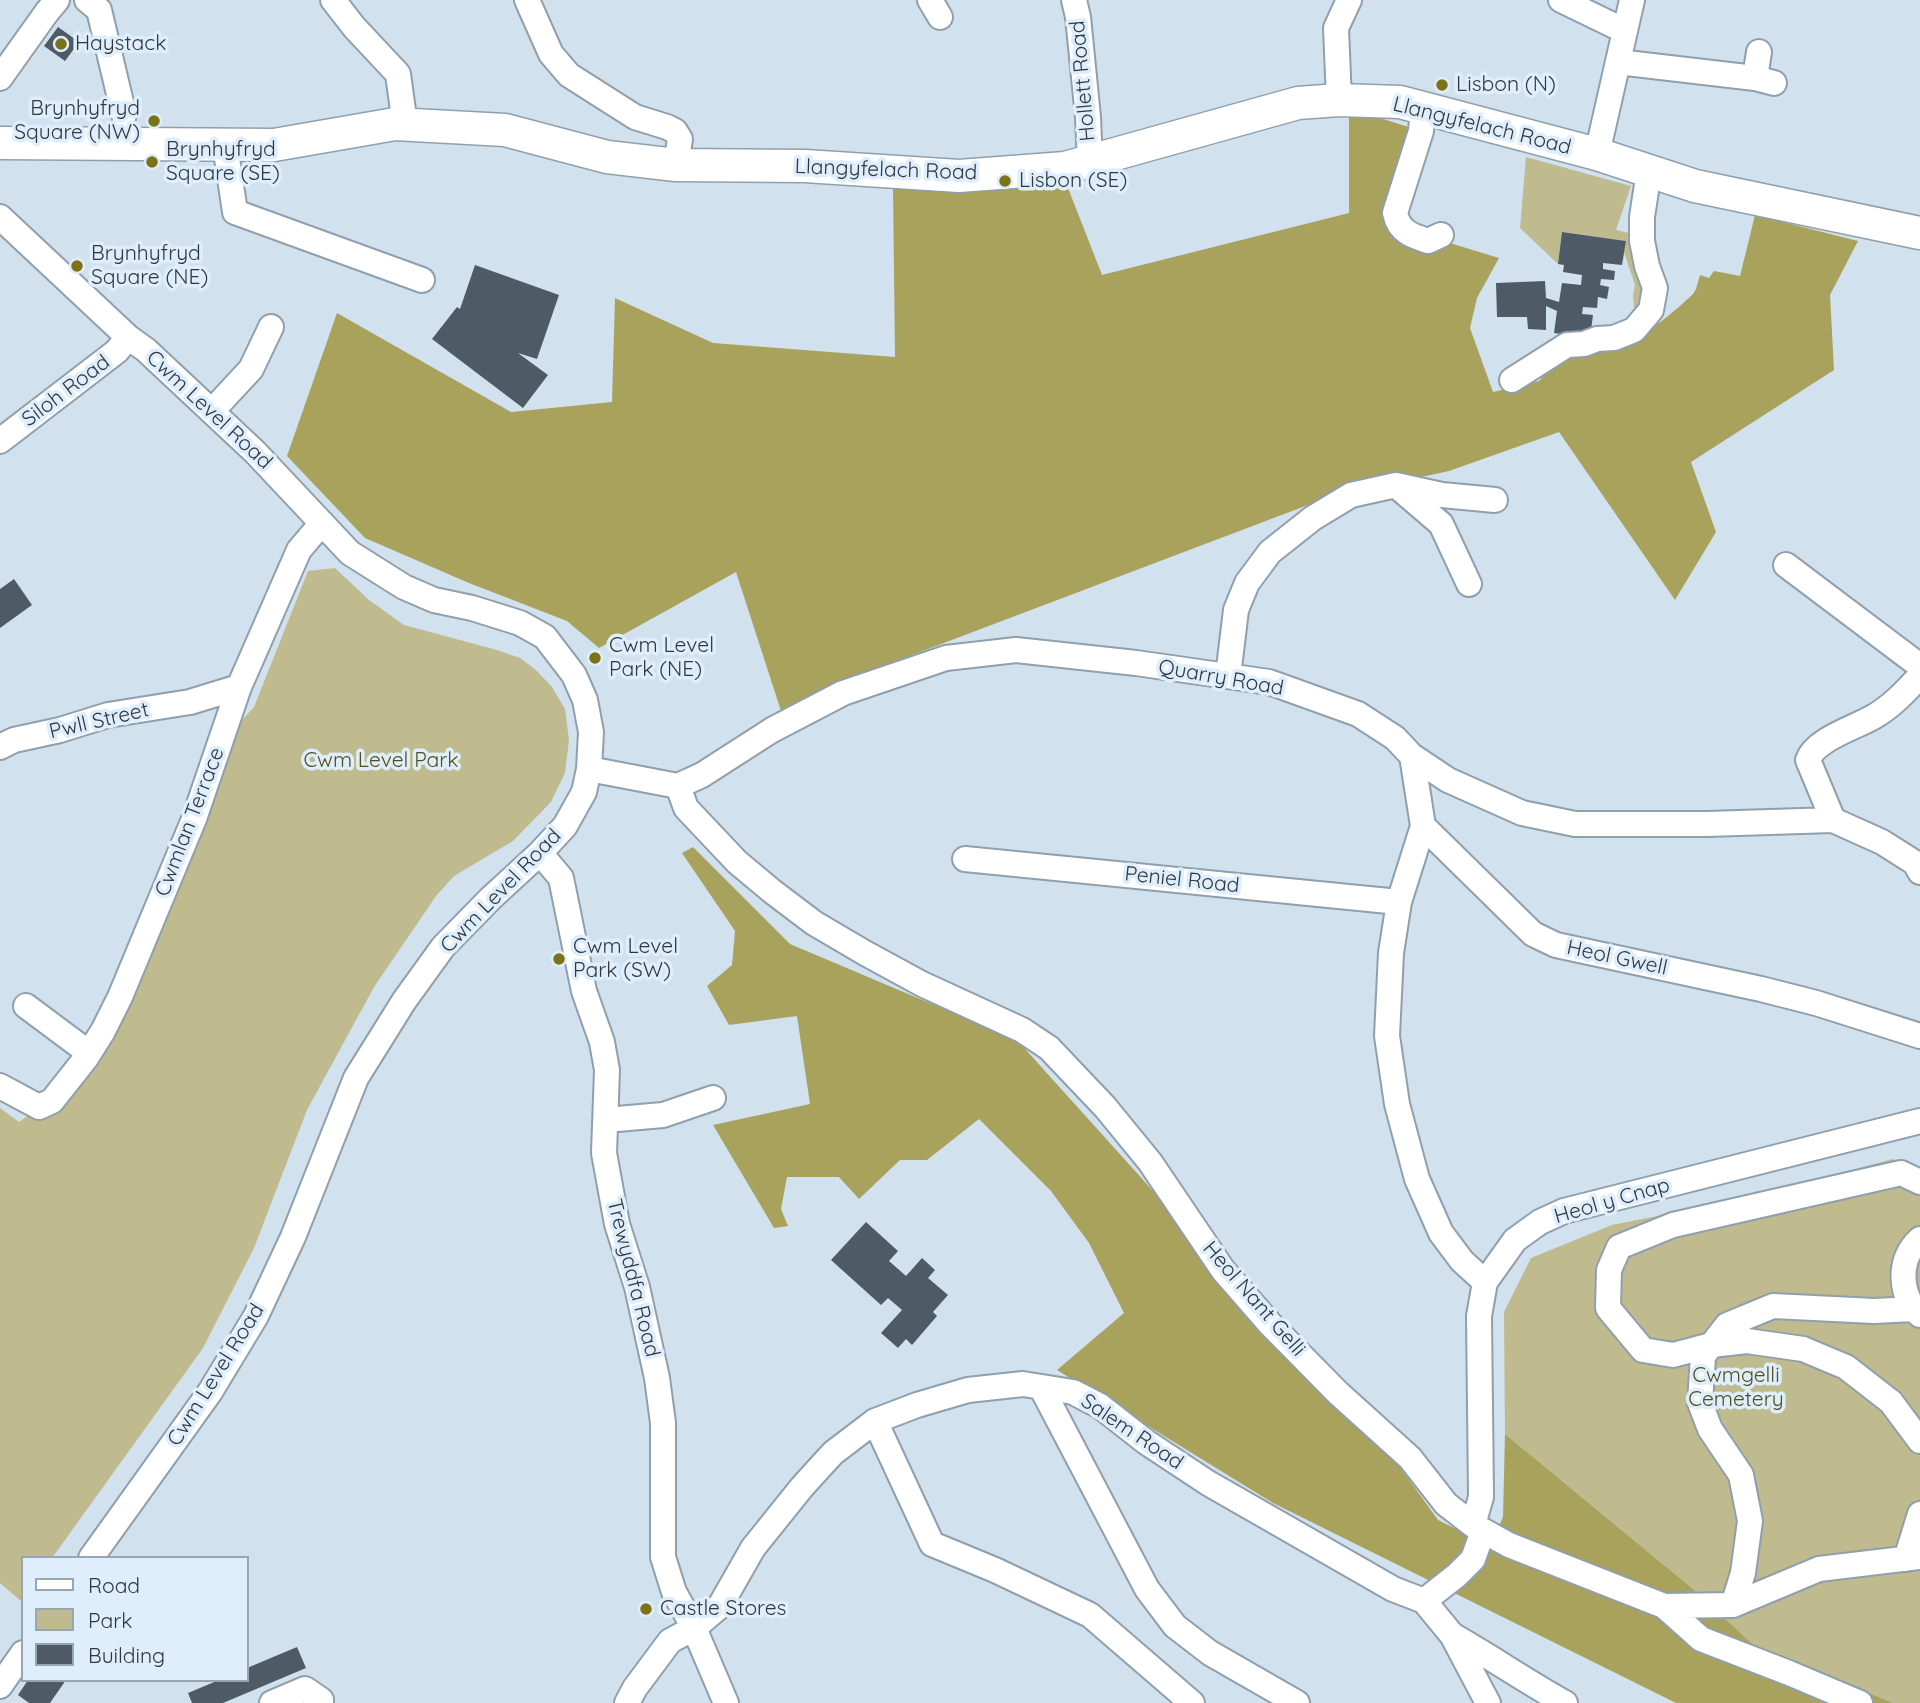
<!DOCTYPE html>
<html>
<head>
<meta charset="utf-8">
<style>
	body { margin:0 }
	#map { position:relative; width:1920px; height:1703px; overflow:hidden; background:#d1e1ee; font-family:Quicksand,sans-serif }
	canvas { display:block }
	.legend { position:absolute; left:21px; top:1556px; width:228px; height:126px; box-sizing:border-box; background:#deeefc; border:2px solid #99a5af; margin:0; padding:9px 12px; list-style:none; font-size:21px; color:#31373c }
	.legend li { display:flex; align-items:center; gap:14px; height:35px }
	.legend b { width:35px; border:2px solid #99a5af }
</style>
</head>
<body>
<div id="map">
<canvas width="1920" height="1703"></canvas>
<ul class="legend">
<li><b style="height:9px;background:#fff"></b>Road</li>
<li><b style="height:19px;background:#bfbb8e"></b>Park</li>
<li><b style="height:19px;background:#4e5b66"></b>Building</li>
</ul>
</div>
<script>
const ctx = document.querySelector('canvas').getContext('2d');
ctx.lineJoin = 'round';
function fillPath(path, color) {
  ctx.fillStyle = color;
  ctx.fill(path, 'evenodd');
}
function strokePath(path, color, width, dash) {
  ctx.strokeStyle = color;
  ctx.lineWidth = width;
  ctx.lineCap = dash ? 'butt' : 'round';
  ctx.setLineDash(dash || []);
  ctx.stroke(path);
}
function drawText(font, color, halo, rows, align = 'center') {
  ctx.font = font + ' Quicksand,sans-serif';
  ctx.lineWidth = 7;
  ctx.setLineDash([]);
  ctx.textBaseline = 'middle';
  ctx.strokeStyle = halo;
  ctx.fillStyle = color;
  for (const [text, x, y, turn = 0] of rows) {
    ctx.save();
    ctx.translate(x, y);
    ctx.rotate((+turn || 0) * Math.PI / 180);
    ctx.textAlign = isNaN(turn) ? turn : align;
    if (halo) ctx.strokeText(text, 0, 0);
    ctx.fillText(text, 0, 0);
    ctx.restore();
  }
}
fillPath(new Path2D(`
	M 1526,157 L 1631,186 L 1616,230 L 1633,234 L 1648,290 L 1637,311 L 1634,308 L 1633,295 L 1635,285 L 1624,252 L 1626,241 L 1562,232 L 1558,264 L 1520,228 Z
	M 335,568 L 369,600 L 404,625 L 497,650 L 520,658 L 536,670 L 552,687 L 565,709 L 569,740 L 565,773 L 551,802 L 513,841 L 454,876 L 436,896 L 374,987 L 307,1110 L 254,1248 L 203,1348 L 52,1558 L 23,1558 L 23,1599 L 21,1601 L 0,1583 L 0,1108 L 19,1122 L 30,1114 L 58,1104 L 235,728 L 254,707 L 308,571 Z
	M 1893,1159 L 1920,1172 L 1920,1703 L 1893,1703 L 1751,1644 L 1693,1589 L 1505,1434 L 1504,1312 L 1531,1258 L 1612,1225 L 1734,1201 Z`), '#bfbb8e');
fillPath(new Path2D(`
	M 1349,112 L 1383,119 L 1418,130 L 1390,215 L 1440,240 L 1499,258 L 1477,298 L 1470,328 L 1493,392 L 1539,381 L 1564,353 C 1616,359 1657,328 1693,294 L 1696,289 L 1700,275 L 1709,278 L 1714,271 L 1740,276 L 1755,215 L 1858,241 L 1830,295 L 1834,370 L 1691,462 L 1716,532 L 1675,600 L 1559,432 L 1449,471 L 1329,497 L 899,660 L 782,714 L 736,572 L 599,648 L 567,621 L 469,583 L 365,538 L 287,456 L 337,313 L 511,412 L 612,402 L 615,298 L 713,343 L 895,357 L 893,188 L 1068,188 L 1102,275 L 1349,213 Z
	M 693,847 L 790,944 L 1017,1040 L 1392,1456 L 1438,1520 L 1490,1546 L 1503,1517 L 1505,1434 L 1693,1589 L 1752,1644 L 1893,1703 L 1676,1703 L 1273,1503 L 1057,1370 L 1124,1313 L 1089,1243 L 1051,1191 L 979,1119 L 927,1160 L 900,1160 L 859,1199 L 839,1177 L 787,1177 L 781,1209 L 788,1226 L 774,1228 L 713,1125 L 810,1104 L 797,1016 L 729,1025 L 707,986 L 732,965 L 735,931 L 682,853 Z`), '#a8a25c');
fillPath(new Path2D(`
	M 58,27 L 79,42 L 65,61 L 44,46 Z
	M 1562,232 L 1626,241 L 1622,265 L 1603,263 L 1603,269 L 1615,271 L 1614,280 L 1601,279 L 1600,285 L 1609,287 L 1607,299 L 1598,297 L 1597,308 L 1583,307 L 1582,314 L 1593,315 L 1590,338 L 1554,333 L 1557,311 L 1546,306 L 1546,330 L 1528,329 L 1527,317 L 1497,317 L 1496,283 L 1545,281 L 1546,298 L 1559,302 L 1562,283 L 1581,285 L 1582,275 L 1563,272 L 1564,265 L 1558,264 Z
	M 475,265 L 559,295 L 537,359 L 518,353 L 548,375 L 523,408 L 432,339 L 457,307 L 460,309 Z
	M 14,579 L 32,605 L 0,628 L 0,589 Z
	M 866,1222 L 898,1251 L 889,1261 L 906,1276 L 922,1258 L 935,1270 L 928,1278 L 948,1295 L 933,1312 L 937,1316 L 912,1345 L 906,1339 L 898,1348 L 881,1333 L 902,1310 L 888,1298 L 881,1305 L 831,1260 Z
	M 297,1647 L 306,1668 L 223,1703 L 192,1703 L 188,1693 L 219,1680 L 247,1680 L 247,1668 Z
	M 28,1680 L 66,1680 L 50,1703 L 29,1703 L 18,1695 Z`), '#4e5b66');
const minor = new Path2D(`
	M 87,0 L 99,10 L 124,115
	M 333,0 L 354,27 L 398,74 L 405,125
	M 527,0 L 551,54 L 569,75 L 635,117 L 667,127 L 675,131 L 680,139 L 676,165
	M 930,0 L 940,17
	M 1074,0 L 1078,17 L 1088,117 L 1090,162
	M 1561,0 L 1625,31
	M 1618,62 L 1755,78 L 1774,83
	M 0,78 L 47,12 L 57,0
	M 1755,78 L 1759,52
	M 1339,100 L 1336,28 L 1349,0
	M 1423,108 L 1421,131 L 1395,213 C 1399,232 1412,236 1428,241 L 1441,235
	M 225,145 L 235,212 L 422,280
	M 1597,154 L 1632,0
	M 0,217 L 128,337 L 146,350 L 255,452 L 350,553 L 404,587 L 434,600 L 472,608 L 520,623 L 545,637 L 574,675 L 585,700 L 591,732 L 589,769 L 584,792 L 565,826 L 540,853 L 491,898 L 443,947 L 404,1001 L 356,1078 L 293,1237 L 256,1316 L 210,1392 L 91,1558
	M 1512,380 L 1567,345 L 1584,344 L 1597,339 L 1614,338 L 1634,330 L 1651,310 L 1655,288 L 1647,266 L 1642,241 L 1642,217 L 1649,171
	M 212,411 L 251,369 L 271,327
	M 0,441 L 117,351 L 128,337
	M 1399,488 L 1441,524 L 1469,584
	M 1786,565 L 1920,666
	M 1228,676 L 1236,610 L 1247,583 L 1270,552 L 1313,518 L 1351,495 L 1396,485 L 1442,495 L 1495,500
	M 0,747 L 14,740 L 60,730 L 108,715 L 190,702 L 239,687
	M 1412,756 L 1423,826 L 1533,934 L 1556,945 L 1761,989 L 1816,1003 L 1920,1036
	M 589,769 L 678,786 L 702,775 L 772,730 L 843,693 L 946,658 L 1016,650 L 1136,663 L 1269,682 L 1358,714 L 1395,738 L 1412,756 L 1448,780 L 1522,813 L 1575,824 L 1707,824 L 1833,820 L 1882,842 L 1915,863 L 1920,872
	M 678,786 L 686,808 L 737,862 L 773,892 L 814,923 L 865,953 L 922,984 L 1022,1030 L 1049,1048 L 1105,1107 L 1150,1162 L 1223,1270 L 1270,1324 L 1338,1393 L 1410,1458 L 1446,1504 L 1473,1525 L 1509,1545 L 1664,1606 L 1701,1639 L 1789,1673 L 1860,1703
	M 1833,820 L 1808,760 C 1815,739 1857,727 1875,716 C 1892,706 1906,691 1920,676
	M 1423,826 L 1399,902 L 1391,953 L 1387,1036 L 1397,1104 L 1417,1179 L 1441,1233 L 1462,1261 L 1485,1282
	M 540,853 L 561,878 L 584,991 L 602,1042 L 607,1070 L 604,1153 L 617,1224 L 637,1287 L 657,1378 L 663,1423 L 663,1557 L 674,1592 L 694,1628 L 726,1703
	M 965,859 L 1399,902
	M 26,1006 L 89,1053
	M 0,1086 L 39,1107 L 52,1101 L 86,1058 L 103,1031 L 120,997 L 194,819 L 239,687 L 299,550 L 322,523
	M 606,1120 L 663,1115 L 713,1098
	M 1920,1182 L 1901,1173 L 1673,1225 L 1619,1247 L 1609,1270 L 1608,1308 L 1643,1350 L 1673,1355 L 1711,1345 L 1747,1341 L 1803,1349 L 1846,1367 L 1891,1402 L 1920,1441
	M 1920,1239 C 1897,1259 1899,1295 1920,1315
	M 1041,1387 L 1147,1589 L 1175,1626 L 1210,1653 L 1297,1703
	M 875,1421 L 932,1544 L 995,1570 L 1090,1615 L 1192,1703
	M 1473,1525 L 1481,1497 L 1479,1316 L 1485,1282 L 1515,1240 L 1540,1222 L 1564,1211 L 1920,1121
	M 1906,1559 L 1920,1514
	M 1424,1601 L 1452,1635 L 1488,1703
	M 1733,1605 L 1743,1573 L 1750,1521 L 1741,1475 L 1710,1429 L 1700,1403 L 1703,1356 L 1727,1325 L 1773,1306 L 1874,1311 L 1914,1309
	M 1664,1606 L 1733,1605 L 1819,1569 L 1920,1557
	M 1452,1635 C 1491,1657 1527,1682 1565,1703
	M 0,1686 L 23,1653
	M 272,1703 L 305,1689 L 321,1700 L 321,1703
	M 627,1703 L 635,1688 L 670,1641 L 694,1628 L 720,1606 L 753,1548 L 802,1487 L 833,1453 L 875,1421 L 917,1405 L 968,1390 L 1023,1384 L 1073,1392 L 1100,1406 L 1146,1442 L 1208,1483 L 1393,1589 L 1424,1601 L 1457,1575 L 1473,1559 L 1483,1531`);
const major = new Path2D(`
	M 0,143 L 274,145 L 395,124 L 505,130 L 607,157 L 676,165 L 805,166 L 959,176 L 1065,168 L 1298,103 L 1339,100 L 1400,102 L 1597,154 L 1695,186 L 1920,233`);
strokePath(minor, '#909fac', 28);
strokePath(major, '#909fac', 35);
strokePath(minor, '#fff', 24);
strokePath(major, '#fff', 32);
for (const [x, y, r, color] of [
	[61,44,7,"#7c7316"],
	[1442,85,7,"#7c7316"],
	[154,121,7,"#7c7316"],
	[152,162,7,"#7c7316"],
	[1005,181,7,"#7c7316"],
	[77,266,7,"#7c7316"],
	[595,658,7,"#7c7316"],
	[559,959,7,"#7c7316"],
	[646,1609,7,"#7c7316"]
]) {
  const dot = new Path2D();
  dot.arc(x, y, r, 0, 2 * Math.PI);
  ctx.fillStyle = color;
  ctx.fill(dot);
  strokePath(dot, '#deeefc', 2.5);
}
drawText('21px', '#31373c', '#deeefc', [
	["Haystack",75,44],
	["Lisbon (N)",1456,85],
	["Brynhyfryd",140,109,"right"],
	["Square (NW)",140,133,"right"],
	["Brynhyfryd",166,150],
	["Square (SE)",166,174],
	["Lisbon (SE)",1019,181],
	["Brynhyfryd",91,254],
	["Square (NE)",91,278],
	["Cwm Level",609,646],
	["Park (NE)",609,670],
	["Cwm Level",573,947],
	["Park (SW)",573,971],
	["Castle Stores",660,1609]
], 'left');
drawText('21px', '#31373c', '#deeefc', [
	["Hollett Road",1083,81,-95],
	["Llangyfelach Road",1482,126,14],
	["Llangyfelach Road",886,170,2],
	["Siloh Road",66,391,-37],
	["Cwm Level Road",209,410,43],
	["Quarry Road",1221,678,10],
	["Pwll Street",99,721,-13],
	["Cwmlan Terrace",190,822,-69],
	["Peniel Road",1182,880,6],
	["Cwm Level Road",501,891,-46],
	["Heol Gwell",1617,958,12],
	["Heol y Cnap",1612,1201,-16],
	["Trewyddfa Road",633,1278,76],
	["Heol Nant Gelli",1254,1299,49],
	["Cwm Level Road",216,1375,-58],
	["Salem Road",1132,1432,34]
]);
drawText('21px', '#544f1a', '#deeefc', [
	["Cwm Level Park",381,761],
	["Cwmgelli",1736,1376],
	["Cemetery",1736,1400]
]);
</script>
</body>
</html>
